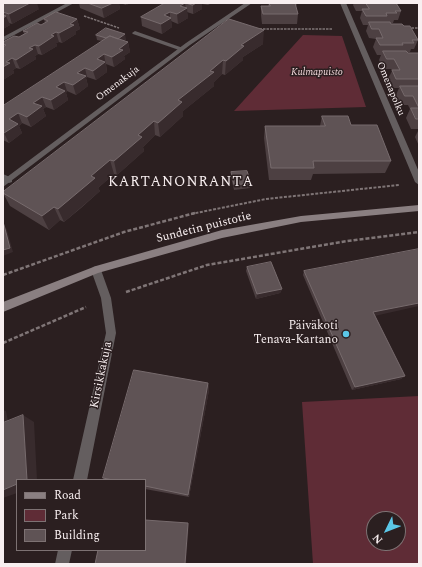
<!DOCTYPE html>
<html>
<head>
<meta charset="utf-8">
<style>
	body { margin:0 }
	#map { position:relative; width:422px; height:567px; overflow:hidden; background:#2b1f20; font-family:Spectral,serif }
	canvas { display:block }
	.frame { position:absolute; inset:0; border:4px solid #f8eff0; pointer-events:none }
	.legend { position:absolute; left:16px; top:479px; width:130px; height:72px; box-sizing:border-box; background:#2b1f20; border:1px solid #7d7273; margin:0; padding:5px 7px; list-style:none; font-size:12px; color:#f8eff0 }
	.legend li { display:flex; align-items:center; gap:8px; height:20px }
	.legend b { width:20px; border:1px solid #7d7273 }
	.north { position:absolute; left:366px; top:511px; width:40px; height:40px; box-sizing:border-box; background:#2b1f20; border:1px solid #7d7273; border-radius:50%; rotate:227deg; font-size:11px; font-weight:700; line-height:16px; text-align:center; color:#f8eff0 }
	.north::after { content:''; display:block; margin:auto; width:14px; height:18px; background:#5bc7e7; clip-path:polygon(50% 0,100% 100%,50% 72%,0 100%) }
</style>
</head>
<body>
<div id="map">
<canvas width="422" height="567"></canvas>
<div class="frame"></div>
<ul class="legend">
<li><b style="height:5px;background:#8a7f81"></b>Road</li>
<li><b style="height:11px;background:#5f2c36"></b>Park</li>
<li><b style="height:11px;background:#5f5355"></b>Building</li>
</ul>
<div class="north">N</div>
</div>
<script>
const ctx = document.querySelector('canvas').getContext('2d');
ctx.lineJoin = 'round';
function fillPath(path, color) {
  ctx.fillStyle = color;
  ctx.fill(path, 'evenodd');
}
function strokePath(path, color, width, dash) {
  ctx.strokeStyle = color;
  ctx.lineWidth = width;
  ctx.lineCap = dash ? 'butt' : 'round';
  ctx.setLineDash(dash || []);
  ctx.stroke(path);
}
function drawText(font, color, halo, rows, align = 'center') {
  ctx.font = font + ' Spectral,serif';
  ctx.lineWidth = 3;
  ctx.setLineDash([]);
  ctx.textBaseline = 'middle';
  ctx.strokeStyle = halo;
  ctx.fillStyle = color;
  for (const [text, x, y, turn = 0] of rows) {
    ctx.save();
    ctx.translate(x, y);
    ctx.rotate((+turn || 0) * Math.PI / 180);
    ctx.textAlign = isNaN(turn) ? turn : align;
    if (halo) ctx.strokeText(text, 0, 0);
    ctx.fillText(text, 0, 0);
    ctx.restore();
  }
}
fillPath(new Path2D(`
	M 303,35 L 342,36 L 366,107 L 234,111 Z
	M 419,396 L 419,564 L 313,564 L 302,402 ZM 374,519 L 398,519 L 398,543 L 374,543 Z`), '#5f2c36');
strokePath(new Path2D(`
	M 84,16 L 119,28
	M 408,28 L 419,28
	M 256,29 L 333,29`), '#7f7576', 1.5, [2.5, 1]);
strokePath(new Path2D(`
	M 191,214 L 266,199 L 399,185`), '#7f7576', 2, [3, 1.5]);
strokePath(new Path2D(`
	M 3,275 L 124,232 L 195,213
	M 126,292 L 207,265 L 347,241 L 419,232
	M 3,343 L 86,307`), '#7f7576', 2.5, [4, 2]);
fillPath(new Path2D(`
	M 135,31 L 183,48 L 184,49 L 179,50 L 133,34 L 132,33 Z
	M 3,174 L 12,178 L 12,182 L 9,183 L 3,180 Z`), '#645e5f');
fillPath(new Path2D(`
	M 67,3 L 74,3 L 3,41 L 3,37 Z
	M 245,3 L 252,3 L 190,45 L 3,187 L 3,180 L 186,43 Z
	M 340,3 L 346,3 L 419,172 L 419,185 L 415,182 Z
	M 96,266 L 99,267 L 101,270 L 111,298 L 116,333 L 87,480 L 73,480 L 106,333 L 101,298 L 91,270 L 93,267 Z
	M 58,550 L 72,550 L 69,564 L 55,564 Z`), '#645e5f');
fillPath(new Path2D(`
	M 419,205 L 419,211 L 301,222 L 222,238 L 98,273 L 3,312 L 3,302 L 96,266 L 222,230 L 301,216 Z`), '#8a7f81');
fillPath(new Path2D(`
	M 3,3 L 39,9 L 12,24 L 9,23 L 10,25 L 3,29 Z
	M 79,3 L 119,3 L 120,9 L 104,18 L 80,8 Z
	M 120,3 L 131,3 L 126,5 Z
	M 165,3 L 212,3 L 208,5 L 202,4 L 202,9 L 193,14 L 187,12 L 188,18 L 178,24 L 171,21 L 172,27 L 162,34 L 142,26 L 141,17 Z
	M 269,3 L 297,3 L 296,7 L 298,14 L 297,24 L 262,24 L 261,15 L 261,6 L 268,6 Z
	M 354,3 L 396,3 L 401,11 L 398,20 L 394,20 L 393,23 L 391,23 L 391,24 L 404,26 L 418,40 L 414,49 L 411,49 L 410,52 L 407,52 L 408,53 L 419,53 L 419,129 L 411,129 L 406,118 L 410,109 L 408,105 L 400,105 L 396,95 L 399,88 L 393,88 L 388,79 L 392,71 L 391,69 L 383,69 L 379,60 L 381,55 L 377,55 L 373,47 L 376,39 L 369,38 L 366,31 L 368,25 L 363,25 L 360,18 L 362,11 L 356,11 L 353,5 Z
	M 44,19 L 77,19 L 80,29 L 76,31 L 76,34 L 62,43 L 59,42 L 56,43 L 57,46 L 42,55 L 38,54 L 35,56 L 36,59 L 20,69 L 16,68 L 13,70 L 14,73 L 3,80 L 3,42 L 19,37 L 24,34 L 23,31 L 41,25 L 45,23 Z
	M 229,19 L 263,44 L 243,57 L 243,60 L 225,75 L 222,74 L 214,82 L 214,86 L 183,111 L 183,116 L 160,137 L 155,135 L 143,147 L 144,151 L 117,175 L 114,174 L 98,188 L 100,191 L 81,208 L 64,222 L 60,220 L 49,230 L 10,206 L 3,193 L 3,192 Z
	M 96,35 L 126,39 L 124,41 L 128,42 L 130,52 L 124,56 L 125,59 L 114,67 L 106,64 L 107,72 L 96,80 L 87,77 L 86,78 L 88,86 L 76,95 L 67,91 L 66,93 L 68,100 L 54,110 L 46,107 L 43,109 L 46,116 L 31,127 L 22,123 L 19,126 L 22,133 L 9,143 L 3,140 L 3,106 L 102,41 L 97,40 Z
	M 322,116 L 351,125 L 391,161 L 385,173 L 313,174 L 311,180 L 269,180 L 264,138 L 265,126 L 320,126 Z
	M 419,129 L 419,146 L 415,137 Z
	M 231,172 L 251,183 L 250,188 L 234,190 L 231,177 Z
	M 247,267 L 282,289 L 280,293 L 256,299 L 246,271 Z
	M 304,271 L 405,376 L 401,379 L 352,390 L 303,275 Z
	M 208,383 L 209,390 L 189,497 L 145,489 L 145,480 L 106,480 L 103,478 Z`), '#4d4042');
fillPath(new Path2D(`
	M 30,3 L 37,3 L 39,9 L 12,24 L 9,14 Z
	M 113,3 L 119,3 L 120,9 L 104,18 L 102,8 Z
	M 126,3 L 131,3 L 126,5 Z
	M 185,3 L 186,9 L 187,8 L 188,18 L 178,24 L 177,14 L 180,6 Z
	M 195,3 L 202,3 L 202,9 L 193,14 L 193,5 Z
	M 170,12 L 170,19 L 171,18 L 172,27 L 162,34 L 161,24 L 164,15 Z
	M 6,16 L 10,25 L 3,29 L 3,18 Z
	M 77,19 L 80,29 L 76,31 L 76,34 L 62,43 L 59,33 L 70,24 Z
	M 264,30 L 263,44 L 243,57 L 243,60 L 225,75 L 226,61 L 241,45 Z
	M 56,32 L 59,42 L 56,43 L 57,46 L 42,55 L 39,46 L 51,35 Z
	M 125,34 L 126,39 L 116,46 L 115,41 Z
	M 128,42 L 130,52 L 124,56 L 125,59 L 114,67 L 112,57 L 119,49 Z
	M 35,45 L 38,54 L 35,56 L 36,59 L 20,69 L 16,60 L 29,48 Z
	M 104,54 L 107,72 L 96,80 L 93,71 L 97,59 Z
	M 12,58 L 16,68 L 13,70 L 14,73 L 3,80 L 3,67 L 6,62 Z
	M 223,60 L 222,74 L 214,82 L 214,86 L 183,111 L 183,116 L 160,137 L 158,123 L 178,100 Z
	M 85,68 L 87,77 L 86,78 L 88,86 L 76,95 L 73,85 L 77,73 Z
	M 64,82 L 67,91 L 66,93 L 68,100 L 54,110 L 51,100 L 56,87 Z
	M 42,97 L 46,107 L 43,109 L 46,116 L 31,127 L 27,117 L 33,103 Z
	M 18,113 L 22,123 L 19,126 L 22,133 L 9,143 L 4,133 L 9,119 Z
	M 154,121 L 155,135 L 143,147 L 144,151 L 117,175 L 114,161 L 138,135 Z
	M 110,160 L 114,174 L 98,188 L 100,191 L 64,222 L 58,209 L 91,176 Z
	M 54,207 L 60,220 L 49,230 L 42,216 Z
	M 4,225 L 7,230 L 13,252 L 3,256 Z
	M 282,289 L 280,293 L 256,299 L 257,294 Z
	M 419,303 L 419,306 L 370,317 L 373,312 Z
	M 405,376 L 401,379 L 352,390 L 355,387 Z
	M 208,383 L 209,390 L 189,497 L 188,495 Z
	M 3,410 L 6,411 L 10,431 L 3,427 Z
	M 23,415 L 34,422 L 37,480 L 27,480 Z
	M 17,484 L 17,493 L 3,498 L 3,490 Z
	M 188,523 L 189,524 L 186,564 L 185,564 Z`), '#382b2d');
const building = new Path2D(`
	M 3,3 L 30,3 L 9,14 L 3,12 Z
	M 88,3 L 113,3 L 102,8 Z
	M 165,3 L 185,3 L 180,6 L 187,8 L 177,14 L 170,12 L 164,15 L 171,18 L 161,24 L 141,17 Z
	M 186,3 L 196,3 L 193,5 Z
	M 269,3 L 295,3 L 298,14 L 263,14 L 261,6 L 270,6 Z
	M 366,3 L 396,3 L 401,11 L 395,11 L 397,13 L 386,13 L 387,16 L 366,16 L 362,9 L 369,9 Z
	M 56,12 L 77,19 L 70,24 L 74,25 L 59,33 L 56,32 L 51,35 L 54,36 L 39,46 L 35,45 L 29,48 L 33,49 L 16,60 L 12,58 L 6,62 L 10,63 L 3,67 L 3,47 L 6,45 L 3,44 L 3,42 L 14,36 L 19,37 L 28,32 L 23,31 L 37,23 L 41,25 L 48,21 L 44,19 Z
	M 3,15 L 6,16 L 3,18 Z
	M 229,19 L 264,30 L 241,45 L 244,46 L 226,61 L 223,60 L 210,71 L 214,72 L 178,100 L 182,102 L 158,123 L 154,121 L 138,135 L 142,137 L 114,161 L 110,160 L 91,176 L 95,178 L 58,209 L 54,207 L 42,216 L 3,193 L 3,192 Z
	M 369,22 L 390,22 L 391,24 L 402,24 L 404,26 L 410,26 L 418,40 L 412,40 L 414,43 L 402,43 L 403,45 L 380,45 L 376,38 L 383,38 L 379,29 L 372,29 Z
	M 106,28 L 125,34 L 118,39 L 110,36 L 106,38 L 96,35 Z
	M 110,36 L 128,42 L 119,49 L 123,50 L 112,57 L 104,54 L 97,59 L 105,62 L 93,71 L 85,68 L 77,73 L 86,76 L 73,85 L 64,82 L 56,87 L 65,91 L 51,100 L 42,97 L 33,103 L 42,106 L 27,117 L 18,113 L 9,119 L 18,124 L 4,133 L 3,133 L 3,106 Z
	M 383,51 L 406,51 L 408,53 L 419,53 L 419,79 L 396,79 L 392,70 L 400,70 L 394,59 L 387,59 Z
	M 400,86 L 419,86 L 419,108 L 413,96 L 405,96 Z
	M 411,108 L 419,108 L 419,119 L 416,119 Z
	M 322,116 L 348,116 L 351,125 L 377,125 L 391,161 L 313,161 L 314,168 L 271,168 L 265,126 L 325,126 Z
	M 247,171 L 251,183 L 234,185 L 231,172 Z
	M 4,225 L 10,248 L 3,250 L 3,226 Z
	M 419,249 L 419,303 L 373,312 L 405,376 L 355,387 L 304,271 Z
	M 271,262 L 282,289 L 257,294 L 247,267 Z
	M 134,370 L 208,383 L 188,495 L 145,486 L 145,480 L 113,480 L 103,478 Z
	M 23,415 L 27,480 L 17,480 L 17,484 L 3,490 L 3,423 Z
	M 145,520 L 188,523 L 185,564 L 95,564 L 98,550 L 145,550 Z`);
fillPath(building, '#5f5355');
strokePath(building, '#776b6d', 1);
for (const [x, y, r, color] of [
	[346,334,4,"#5bc7e7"]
]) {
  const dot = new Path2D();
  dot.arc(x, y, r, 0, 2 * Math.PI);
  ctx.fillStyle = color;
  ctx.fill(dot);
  strokePath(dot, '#2b1f20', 1.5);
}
drawText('italic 10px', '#f2d8db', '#2b1f20', [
	["Kulmapuisto",317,73]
]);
drawText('10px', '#f8eff0', '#2b1f20', [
	["Omenakuja",118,84,-37],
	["Omenapolku",390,89,67]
]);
drawText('12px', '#f8eff0', '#2b1f20', [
	["Sundetin puistotie",204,228,-14],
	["Kirsikkakuja",102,375,-78]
]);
drawText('12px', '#f8eff0', '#2b1f20', [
	["Päiväkoti",338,327],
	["Tenava-Kartano",338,341]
], 'right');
ctx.letterSpacing = '1px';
drawText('14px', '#f8eff0', '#2b1f20', [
	["KARTANONRANTA",181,183]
]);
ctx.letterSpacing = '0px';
</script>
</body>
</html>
